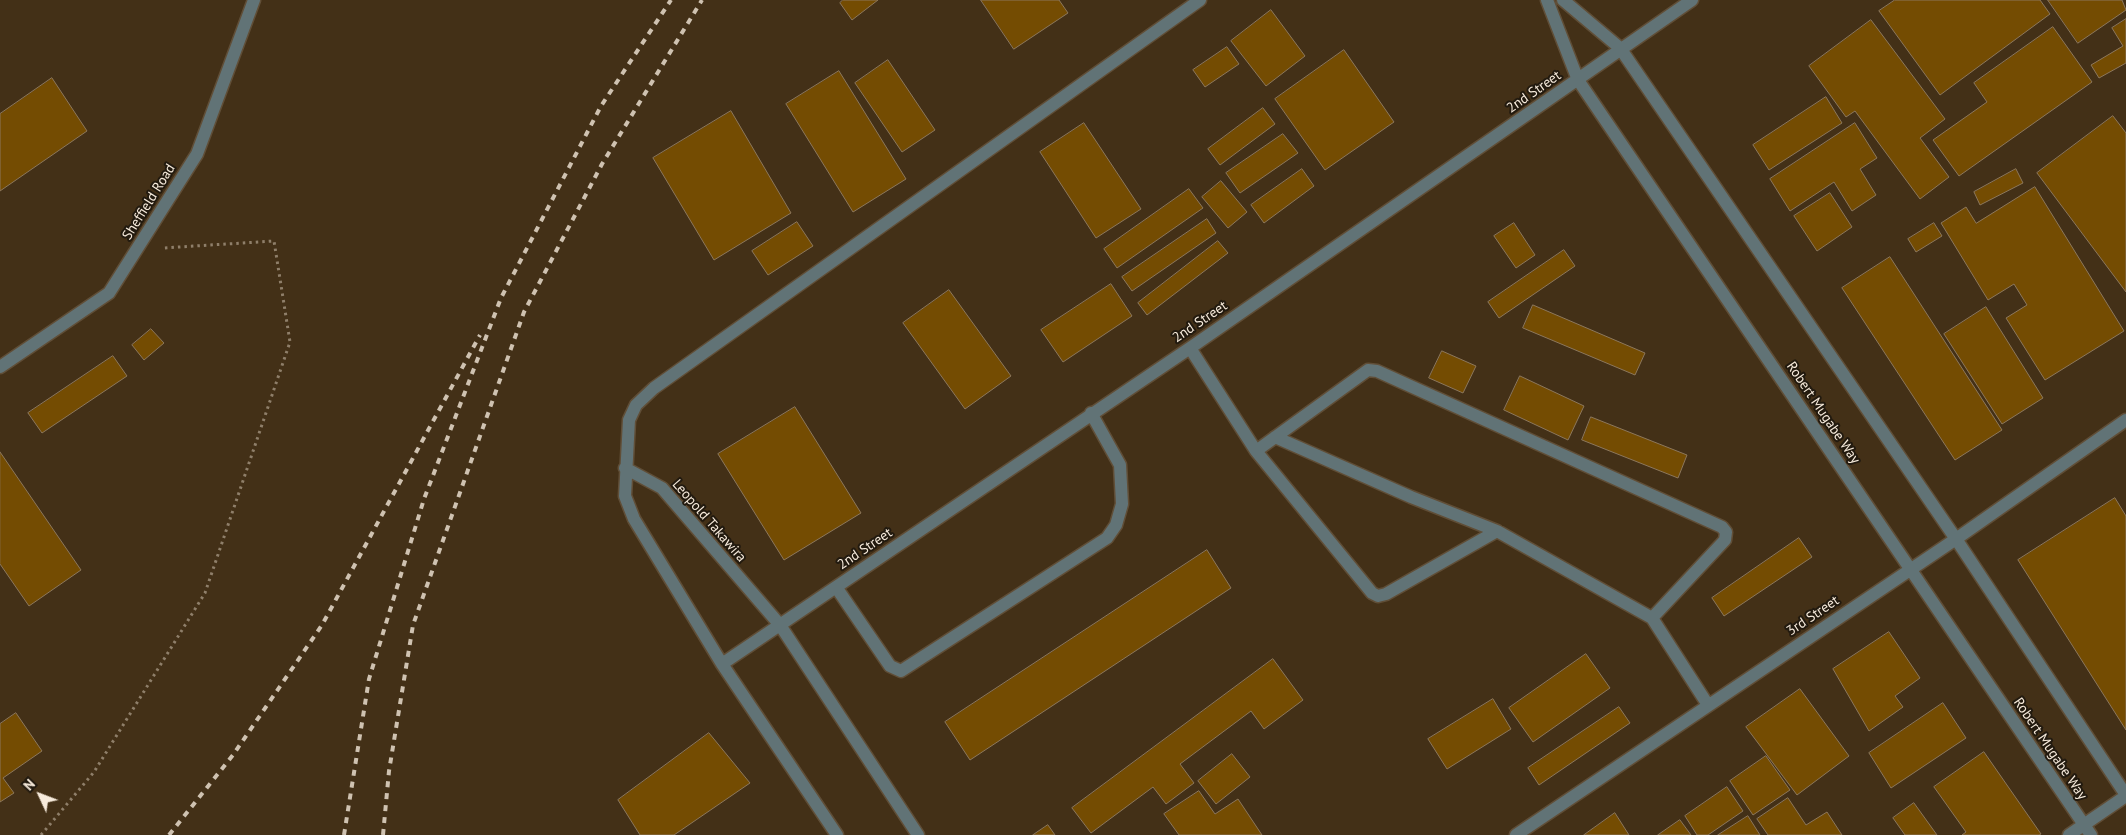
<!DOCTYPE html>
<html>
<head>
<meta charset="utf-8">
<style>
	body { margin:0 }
	#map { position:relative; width:2126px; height:835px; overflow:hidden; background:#433017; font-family:"PT Sans",sans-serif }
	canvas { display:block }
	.north { position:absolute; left:15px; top:770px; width:50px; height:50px; -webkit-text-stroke:4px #221a0f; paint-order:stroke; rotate:313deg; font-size:14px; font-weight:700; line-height:20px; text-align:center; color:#f7ebdc }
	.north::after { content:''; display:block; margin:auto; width:18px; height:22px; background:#f7ebdc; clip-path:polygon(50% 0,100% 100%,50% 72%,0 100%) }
</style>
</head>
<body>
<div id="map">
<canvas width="2126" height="835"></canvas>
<div class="north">N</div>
</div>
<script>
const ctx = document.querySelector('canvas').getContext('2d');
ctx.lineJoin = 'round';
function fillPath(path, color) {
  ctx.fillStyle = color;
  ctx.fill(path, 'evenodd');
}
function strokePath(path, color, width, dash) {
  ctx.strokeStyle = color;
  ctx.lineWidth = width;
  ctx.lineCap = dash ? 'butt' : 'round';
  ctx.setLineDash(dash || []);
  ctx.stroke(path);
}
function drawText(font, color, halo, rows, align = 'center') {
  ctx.font = font + ' "PT Sans",sans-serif';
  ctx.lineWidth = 4;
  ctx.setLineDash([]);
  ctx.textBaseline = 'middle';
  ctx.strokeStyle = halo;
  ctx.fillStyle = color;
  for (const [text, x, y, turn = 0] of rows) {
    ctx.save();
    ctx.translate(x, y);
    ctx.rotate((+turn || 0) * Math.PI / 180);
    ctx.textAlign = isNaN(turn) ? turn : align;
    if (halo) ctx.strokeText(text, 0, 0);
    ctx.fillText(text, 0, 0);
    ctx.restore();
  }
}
const building = new Path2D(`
	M 843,0 L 878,0 L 852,20 L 840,3 Z
	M 981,0 L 1059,0 L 1068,13 L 1014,49 Z
	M 1895,0 L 2040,0 L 2050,14 L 1940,95 L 1879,11 Z
	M 2048,0 L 2122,0 L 2126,10 L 2078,43 Z
	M 1271,10 L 1305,56 L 1266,86 L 1231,41 Z
	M 2126,19 L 2126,63 L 2099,78 L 2091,65 L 2123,46 L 2112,28 Z
	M 1871,20 L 1945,119 L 1920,138 L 1949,177 L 1920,199 L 1855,111 L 1846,117 L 1809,66 Z
	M 2053,27 L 2092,82 L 1959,176 L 1933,140 L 1987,102 L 1974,83 Z
	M 1227,47 L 1239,64 L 1205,87 L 1193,70 Z
	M 1344,50 L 1394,122 L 1325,170 L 1275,99 Z
	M 888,60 L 935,130 L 902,152 L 855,83 Z
	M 839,71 L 906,179 L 853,212 L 786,104 Z
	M 52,78 L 87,131 L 0,191 L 0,114 Z
	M 1826,97 L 1842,123 L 1769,170 L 1753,145 Z
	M 1263,108 L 1275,124 L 1220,165 L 1208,149 Z
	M 731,111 L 791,213 L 714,260 L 653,158 Z
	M 2113,116 L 2126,133 L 2126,292 L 2037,173 Z
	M 1084,123 L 1141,209 L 1096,238 L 1040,152 Z
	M 1855,123 L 1877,158 L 1860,169 L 1876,195 L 1852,211 L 1834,182 L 1790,211 L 1770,179 Z
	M 1283,134 L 1298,153 L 1240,193 L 1226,173 Z
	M 1302,169 L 1314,186 L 1264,223 L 1251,205 Z
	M 2016,169 L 2023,183 L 1980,205 L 1974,192 Z
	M 1221,181 L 1247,212 L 1228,228 L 1202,197 Z
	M 2035,187 L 2124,331 L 2045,380 L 2006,318 L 2027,305 L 2014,284 L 1988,300 L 1941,223 L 1966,207 L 1976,223 Z
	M 1189,189 L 1203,208 L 1117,268 L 1104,249 Z
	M 1830,193 L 1852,227 L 1817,251 L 1794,216 Z
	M 1207,219 L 1216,233 L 1132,291 L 1122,277 Z
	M 797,222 L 813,246 L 768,275 L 752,251 Z
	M 1514,223 L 1535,255 L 1516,268 L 1494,236 Z
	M 1934,223 L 1942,236 L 1916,252 L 1908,239 Z
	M 1218,241 L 1228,253 L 1147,315 L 1138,303 Z
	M 1564,250 L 1575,266 L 1499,318 L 1488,302 Z
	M 1890,257 L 2002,430 L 1955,460 L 1842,288 Z
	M 1111,284 L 1132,316 L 1063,362 L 1041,330 Z
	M 949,290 L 1011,376 L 965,409 L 903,323 Z
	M 1533,305 L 1645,353 L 1635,375 L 1523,328 Z
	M 1986,307 L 2043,398 L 2002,424 L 1944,334 Z
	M 151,329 L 164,343 L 144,360 L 132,345 Z
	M 1442,351 L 1476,366 L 1463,393 L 1429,378 Z
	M 113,356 L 127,376 L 42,433 L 28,413 Z
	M 1520,376 L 1584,406 L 1568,440 L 1504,410 Z
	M 795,407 L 861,513 L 784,560 L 718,454 Z
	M 1591,417 L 1687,455 L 1678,478 L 1582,440 Z
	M 0,452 L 81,570 L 29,606 L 0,564 Z
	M 2115,498 L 2126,516 L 2126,730 L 2018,560 Z
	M 1799,538 L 1812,557 L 1724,616 L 1712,598 Z
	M 1207,550 L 1231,588 L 970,760 L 945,722 Z
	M 1889,632 L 1920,678 L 1895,696 L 1903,707 L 1869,731 L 1833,669 Z
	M 1586,654 L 1610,688 L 1533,742 L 1509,708 Z
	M 1273,659 L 1303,700 L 1264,729 L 1251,711 L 1180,764 L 1194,783 L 1166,804 L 1153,787 L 1091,833 L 1072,808 Z
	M 1800,689 L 1849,756 L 1797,795 L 1746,727 Z
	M 1493,699 L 1511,729 L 1447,769 L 1428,739 Z
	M 1943,703 L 1966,738 L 1891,788 L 1869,753 Z
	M 1619,707 L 1630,723 L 1539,785 L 1528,768 Z
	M 16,713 L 42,751 L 3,778 L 14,793 L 0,802 L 0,724 Z
	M 709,733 L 750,783 L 674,835 L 640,835 L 618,800 Z
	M 1984,752 L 2041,834 L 2039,835 L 1962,835 L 1966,832 L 1934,787 Z
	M 1232,754 L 1250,777 L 1216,804 L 1198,781 Z
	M 1766,756 L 1790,790 L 1753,815 L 1730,781 Z
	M 1727,787 L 1743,811 L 1708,835 L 1697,835 L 1685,816 Z
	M 1199,791 L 1215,814 L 1238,799 L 1262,835 L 1179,835 L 1164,814 Z
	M 1788,798 L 1806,825 L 1827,812 L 1842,835 L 1768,835 L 1757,819 Z
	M 1914,803 L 1937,835 L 1905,835 L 1893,818 Z
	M 1615,813 L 1629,835 L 1584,835 Z
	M 1748,816 L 1760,835 L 1718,835 Z
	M 1680,820 L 1691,835 L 1658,835 Z
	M 1048,825 L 1055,835 L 1033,835 Z`);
fillPath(building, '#744c02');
strokePath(building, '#8c775c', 1);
const minor = new Path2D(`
	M 1547,0 L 1578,80 L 2091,835
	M 1563,0 L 1620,48 L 1956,539 L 2126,795
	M 1190,348 L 1256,451 L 1372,593 L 1378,596 L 1386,594 L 1497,531
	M 0,367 L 109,293 L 197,154 L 254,0
	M 1275,437 L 1411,497 L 1497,531 L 1652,618 L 1708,705
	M 1256,451 L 1368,370 L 1377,371 L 1722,527 L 1726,532 L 1725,540 L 1652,618
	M 625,468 L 662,488 L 780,625 L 918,835
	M 836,587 L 890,666 L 901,671 L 1107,538 L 1116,525 L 1122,504 L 1120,465 L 1091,413
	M 722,664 L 1190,348 L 1692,0
	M 837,835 L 722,664 L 634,519 L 625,496 L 629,420 L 636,405 L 654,388 L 1200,0
	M 1516,835 L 1956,539 L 2126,420
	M 2069,835 L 2126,796`);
strokePath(minor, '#604e37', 15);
strokePath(new Path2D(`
	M 41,835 L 94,772 L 205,593 L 290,342 L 274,241 L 163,248`), '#8f7f6a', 3, [2.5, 4]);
strokePath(minor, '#617376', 12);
strokePath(new Path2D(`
	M 169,835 L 233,755 L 322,625 L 480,335
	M 344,835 L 369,679 L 424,499 L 501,298 L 601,106 L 671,0
	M 383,835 L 389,771 L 413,625 L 524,312 L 602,164 L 702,0`), '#cfc2b1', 4, [6, 6]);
drawText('14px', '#f7ebdc', '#221a0f', [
	["2nd Street",1534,92,-35],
	["Sheffield Road",149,202,-58],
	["2nd Street",1200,322,-34],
	["Robert Mugabe Way",1823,413,56],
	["Leopold Takawira",709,521,49],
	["2nd Street",865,549,-34],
	["3rd Street",1813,616,-34],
	["Robert Mugabe Way",2050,749,56]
]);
</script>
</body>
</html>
